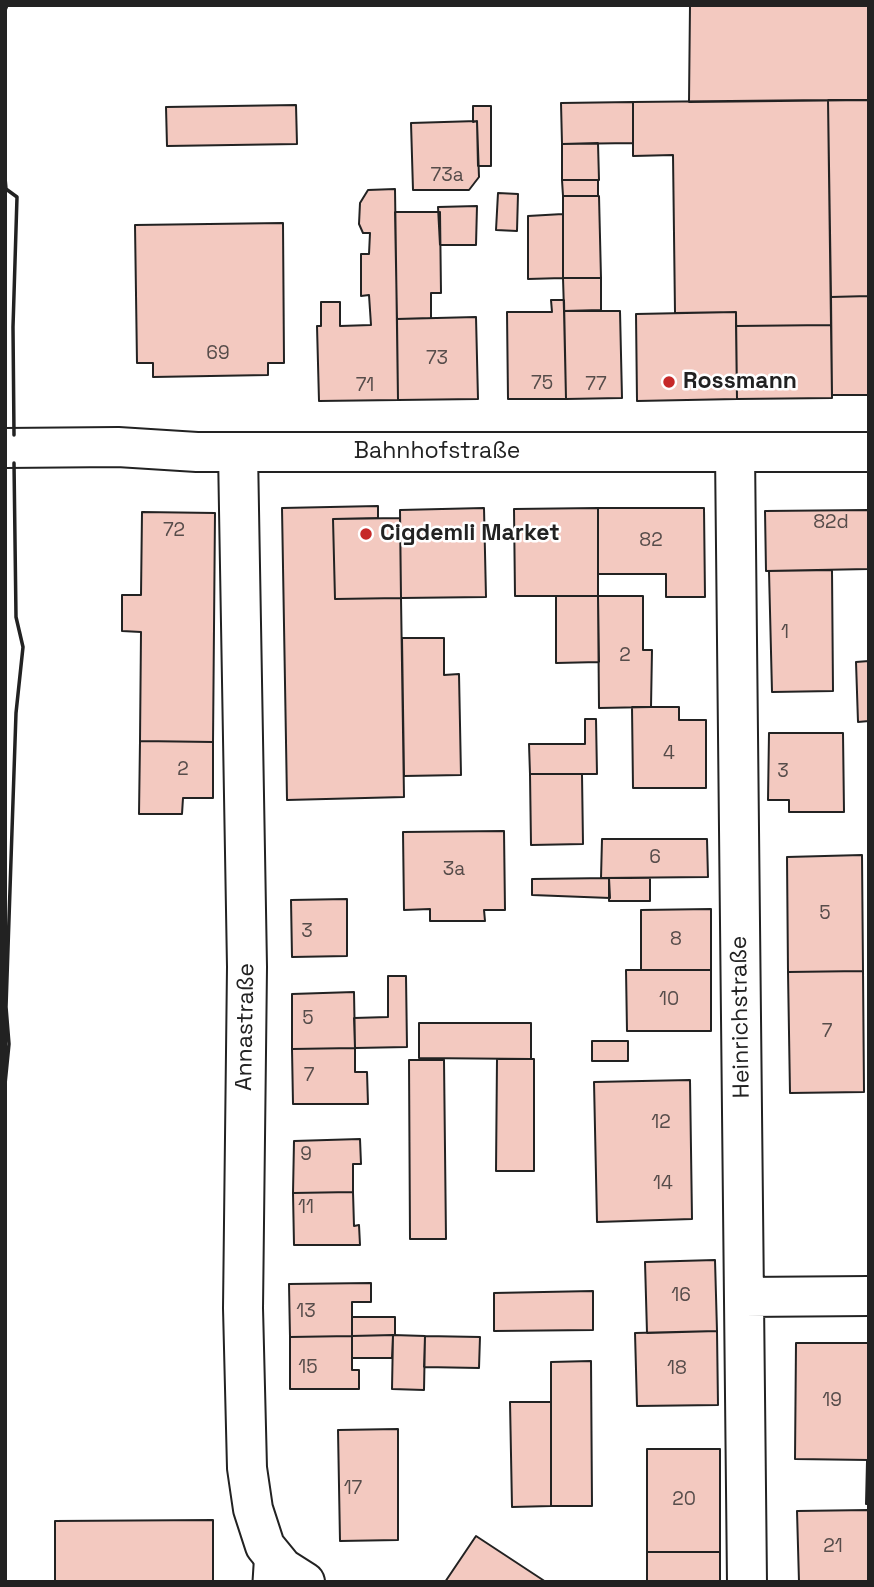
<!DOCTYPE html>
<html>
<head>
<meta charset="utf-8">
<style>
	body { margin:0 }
	#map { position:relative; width:874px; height:1587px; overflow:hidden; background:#fff; font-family:"Space Grotesk",sans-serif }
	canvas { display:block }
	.frame { position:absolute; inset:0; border:7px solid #222; pointer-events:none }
</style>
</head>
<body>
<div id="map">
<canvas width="874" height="1587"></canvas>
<div class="frame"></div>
</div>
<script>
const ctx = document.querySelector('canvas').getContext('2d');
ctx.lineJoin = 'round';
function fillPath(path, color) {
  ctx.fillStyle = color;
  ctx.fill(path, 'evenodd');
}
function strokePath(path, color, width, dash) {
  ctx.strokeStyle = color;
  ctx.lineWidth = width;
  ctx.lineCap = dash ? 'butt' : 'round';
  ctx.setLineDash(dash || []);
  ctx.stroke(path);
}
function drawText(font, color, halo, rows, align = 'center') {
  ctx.font = font + ' "Space Grotesk",sans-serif';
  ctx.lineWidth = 5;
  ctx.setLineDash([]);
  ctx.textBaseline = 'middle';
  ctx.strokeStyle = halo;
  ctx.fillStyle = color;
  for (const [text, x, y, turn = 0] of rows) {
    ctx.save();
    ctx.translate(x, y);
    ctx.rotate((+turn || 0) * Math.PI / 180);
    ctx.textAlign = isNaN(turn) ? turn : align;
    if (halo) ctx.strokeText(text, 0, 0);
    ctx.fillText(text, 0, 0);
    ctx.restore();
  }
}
const building = new Path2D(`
	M 690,5 L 869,5 L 869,100 L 689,102 Z
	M 828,100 L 869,100 L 869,296 L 831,297 Z
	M 828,100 L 831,325 L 736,326 L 736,312 L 675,313 L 673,155 L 633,156 L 633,102 Z
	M 633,102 L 633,143 L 562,144 L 561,103 Z
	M 296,105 L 297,144 L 167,146 L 166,107 Z
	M 473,106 L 491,106 L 491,166 L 478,166 L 477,121 L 473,122 Z
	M 477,121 L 479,177 L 469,190 L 413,190 L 411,123 Z
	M 598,143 L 599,180 L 562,180 L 562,144 Z
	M 562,180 L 598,180 L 598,196 L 563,196 Z
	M 395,189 L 398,400 L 319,401 L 317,326 L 321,326 L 321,302 L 340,302 L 340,326 L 371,325 L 369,295 L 361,296 L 361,254 L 369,254 L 370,233 L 363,233 L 359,224 L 360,203 L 368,190 Z
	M 498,193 L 518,194 L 517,231 L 496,230 Z
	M 563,196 L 599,196 L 601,278 L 563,278 Z
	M 477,206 L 476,245 L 440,245 L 438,207 Z
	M 395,212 L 440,212 L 441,293 L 431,293 L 431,318 L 397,319 Z
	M 563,214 L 563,278 L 528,279 L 528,216 Z
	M 283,223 L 284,363 L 268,363 L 268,375 L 153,377 L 153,363 L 137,363 L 135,225 Z
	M 563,278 L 601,278 L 601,310 L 564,311 Z
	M 869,296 L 869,395 L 832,395 L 831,297 Z
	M 551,300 L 564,300 L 566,399 L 508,399 L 507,312 L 552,312 Z
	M 564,311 L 620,311 L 622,398 L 566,399 Z
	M 736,312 L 737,399 L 637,401 L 636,314 Z
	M 476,317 L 478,399 L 398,400 L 397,319 Z
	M 831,325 L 832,398 L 737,399 L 736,326 Z
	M 378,506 L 378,518 L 333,519 L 335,599 L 401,598 L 404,797 L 287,800 L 282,508 Z
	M 484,508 L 486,597 L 401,598 L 400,510 Z
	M 598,508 L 704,508 L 705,597 L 666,597 L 666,574 L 598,574 Z
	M 598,508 L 598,596 L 515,596 L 514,509 Z
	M 869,510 L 869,569 L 766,571 L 765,511 Z
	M 142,512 L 215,513 L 213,742 L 140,741 L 141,632 L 122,631 L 122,595 L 141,595 Z
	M 400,518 L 401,598 L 335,599 L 333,519 Z
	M 832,570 L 833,691 L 772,692 L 769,571 Z
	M 556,596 L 598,596 L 599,662 L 556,663 Z
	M 598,596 L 643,596 L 643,650 L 652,650 L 651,707 L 599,708 Z
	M 402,638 L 444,638 L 444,675 L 459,674 L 461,775 L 404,776 Z
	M 869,661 L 869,721 L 858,722 L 856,662 Z
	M 632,707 L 679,707 L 679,720 L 706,720 L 706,788 L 633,788 Z
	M 585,719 L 596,719 L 597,774 L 530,774 L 529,744 L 585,744 Z
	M 769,733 L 843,733 L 844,812 L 789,812 L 789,800 L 768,800 Z
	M 140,741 L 213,742 L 213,798 L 183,798 L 182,814 L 139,814 Z
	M 530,774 L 582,774 L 583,844 L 531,845 Z
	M 504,831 L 505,910 L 484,910 L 485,921 L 430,921 L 430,909 L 404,910 L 403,832 Z
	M 602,839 L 707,839 L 708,877 L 601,878 Z
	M 862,855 L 863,971 L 788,972 L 787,857 Z
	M 609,878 L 650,878 L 650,901 L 609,901 Z
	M 609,878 L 610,898 L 532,895 L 532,879 Z
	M 347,899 L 347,956 L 292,957 L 291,900 Z
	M 711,909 L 711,970 L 641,970 L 641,910 Z
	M 626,970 L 711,970 L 711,1031 L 627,1031 Z
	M 863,971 L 864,1092 L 790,1093 L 788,972 Z
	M 388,976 L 406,976 L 407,1047 L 355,1048 L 354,1018 L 388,1017 Z
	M 354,992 L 355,1048 L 292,1049 L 292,994 Z
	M 419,1023 L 531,1023 L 531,1059 L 419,1058 Z
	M 592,1041 L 628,1041 L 628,1061 L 592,1061 Z
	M 355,1048 L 355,1072 L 367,1072 L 368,1104 L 293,1104 L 292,1049 Z
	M 497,1059 L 534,1059 L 534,1171 L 496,1171 Z
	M 409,1060 L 444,1060 L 446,1239 L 410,1239 Z
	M 690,1080 L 692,1219 L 597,1222 L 594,1082 Z
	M 360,1139 L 361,1164 L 353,1164 L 353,1192 L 293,1193 L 294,1141 Z
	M 353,1192 L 354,1226 L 359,1225 L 360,1245 L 294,1245 L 293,1193 Z
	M 715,1260 L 717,1331 L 647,1333 L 645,1262 Z
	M 371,1283 L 371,1302 L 352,1302 L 352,1336 L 290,1337 L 289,1284 Z
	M 593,1291 L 593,1330 L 494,1331 L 494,1293 Z
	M 352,1317 L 395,1317 L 395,1335 L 352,1336 Z
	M 717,1331 L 718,1405 L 637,1406 L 635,1333 Z
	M 393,1335 L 425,1336 L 424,1390 L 392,1389 Z
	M 393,1335 L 392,1358 L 352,1358 L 352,1336 Z
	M 352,1336 L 352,1370 L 359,1370 L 359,1389 L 290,1389 L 290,1337 Z
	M 425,1336 L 480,1337 L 479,1368 L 424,1367 Z
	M 796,1343 L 869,1343 L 869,1460 L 795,1459 Z
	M 591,1361 L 592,1506 L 551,1506 L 551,1362 Z
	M 510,1402 L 551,1402 L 551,1506 L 512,1507 Z
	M 398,1429 L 398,1540 L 340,1541 L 338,1430 Z
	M 647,1449 L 720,1449 L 720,1552 L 647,1552 Z
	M 867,1461 L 869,1461 L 869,1504 L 866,1504 Z
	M 869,1510 L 869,1582 L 799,1582 L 797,1511 Z
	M 213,1520 L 213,1582 L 55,1582 L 55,1521 Z
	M 476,1536 L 546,1582 L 445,1582 Z
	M 647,1552 L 720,1552 L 720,1582 L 647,1582 Z`);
fillPath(building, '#f3c9c0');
strokePath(building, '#222', 2);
const service = new Path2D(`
	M 263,1582 L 265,1550`);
const minor = new Path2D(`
	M 238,452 L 247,967 L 243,1308 L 247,1468 L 253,1509 L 265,1546 L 283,1568 L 305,1582
	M 735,452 L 747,1582
	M 744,1297 L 869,1296`);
const tertiary = new Path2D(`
	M 5,448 L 118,447 L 197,452 L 869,452`);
strokePath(service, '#222', 23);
strokePath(minor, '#222', 42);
strokePath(tertiary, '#222', 42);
strokePath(service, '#fff', 19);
strokePath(minor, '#fff', 38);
strokePath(tertiary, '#fff', 38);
strokePath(new Path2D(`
	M 5,10 L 7,5
	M 5,178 L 6,189 L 17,197 L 13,327 L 14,435
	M 5,1084 L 9,1044 L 6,1007 L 16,713 L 23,647 L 16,617 L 14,463`), '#222', 3.5);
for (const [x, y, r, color] of [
	[669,382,7,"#c62828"],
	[366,534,7,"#c62828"]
]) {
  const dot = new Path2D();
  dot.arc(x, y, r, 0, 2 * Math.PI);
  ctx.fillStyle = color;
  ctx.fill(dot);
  strokePath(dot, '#fff', 2.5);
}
drawText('19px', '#564c4a', null, [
	["73a",447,176],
	["69",218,354],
	["73",437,359],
	["75",542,384],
	["77",596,385],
	["71",365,386],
	["82d",831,523],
	["72",174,531],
	["82",651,541],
	["1",785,633],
	["2",625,656],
	["4",669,754],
	["2",183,770],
	["3",783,772],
	["6",655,858],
	["3a",454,870],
	["5",825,914],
	["3",307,932],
	["8",676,940],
	["10",669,1000],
	["5",308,1019],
	["7",827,1032],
	["7",309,1076],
	["12",661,1123],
	["9",306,1155],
	["14",663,1184],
	["11",306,1208],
	["16",681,1296],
	["13",306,1312],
	["15",308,1368],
	["18",677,1369],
	["19",832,1401],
	["17",353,1489],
	["20",684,1500],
	["21",833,1547]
]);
drawText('bold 23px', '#222', '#fff', [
	["Rossmann",683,382],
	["Cigdemli Market",380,534]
], 'left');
drawText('23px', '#222', '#fff', [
	["Bahnhofstraße",437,452],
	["Heinrichstraße",741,1017,-91],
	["Annastraße",246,1027,-89]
]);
</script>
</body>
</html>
